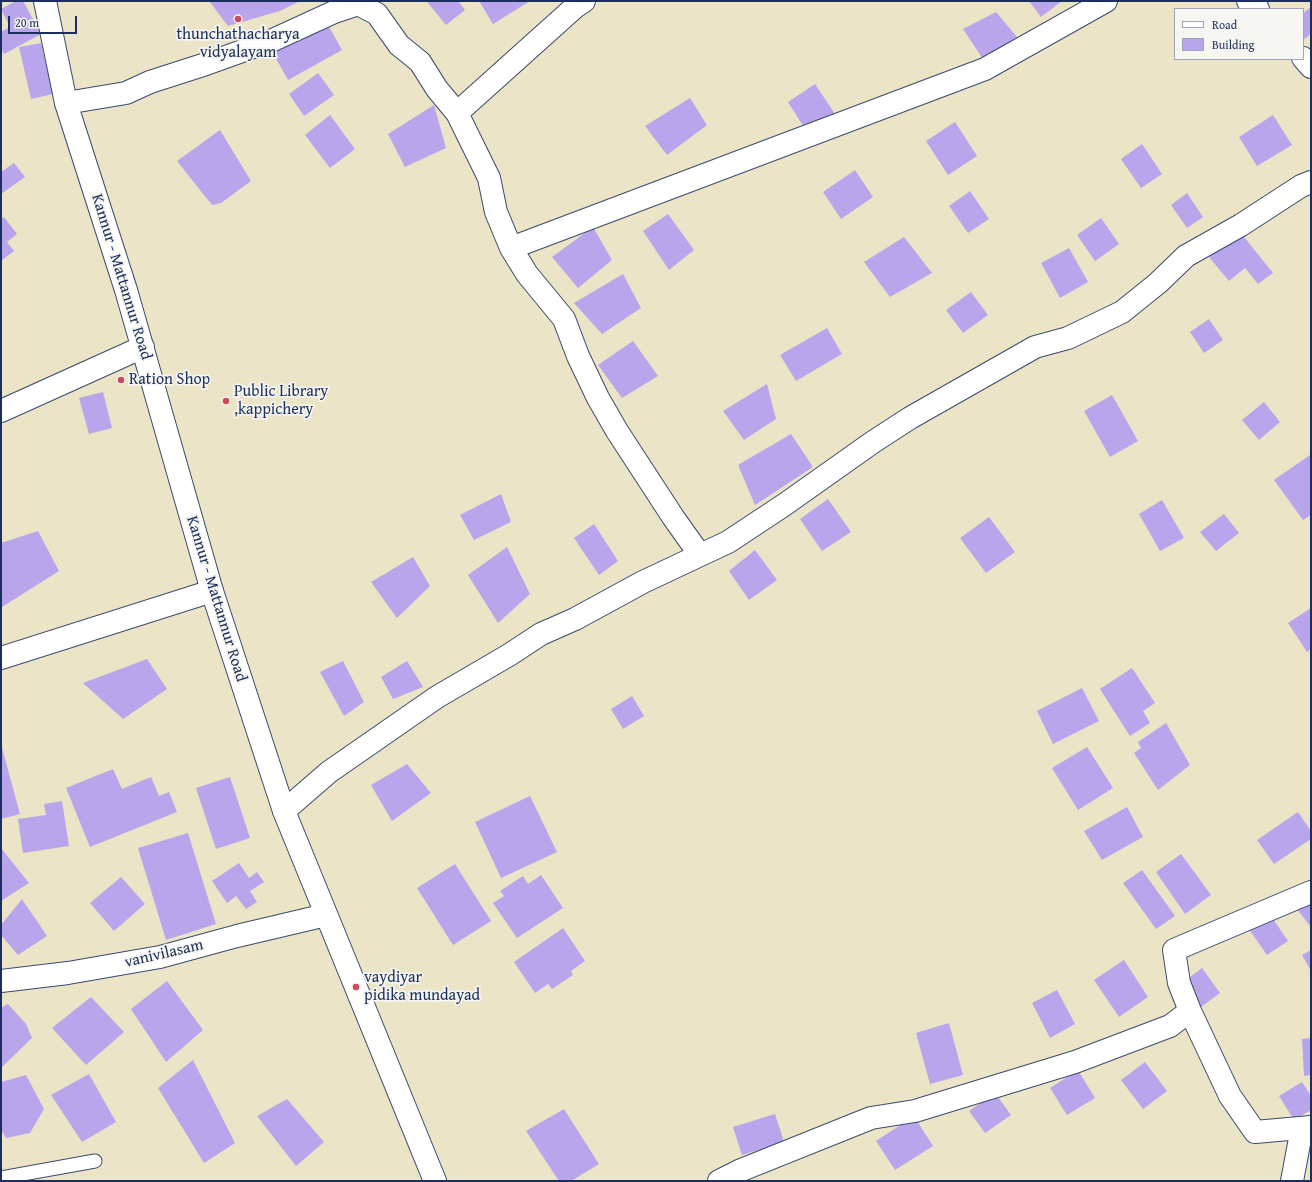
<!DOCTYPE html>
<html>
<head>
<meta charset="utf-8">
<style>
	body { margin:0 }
	#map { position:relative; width:1312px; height:1182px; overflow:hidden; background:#ebe4c6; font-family:"Gentium Book Plus",serif }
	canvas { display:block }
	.frame { position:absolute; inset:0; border:2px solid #1b2f5e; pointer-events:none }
	.legend { position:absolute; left:1174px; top:8px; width:130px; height:52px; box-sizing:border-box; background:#f6f6f2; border:1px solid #9ea6b7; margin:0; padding:5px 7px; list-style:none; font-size:12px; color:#1b2f5e }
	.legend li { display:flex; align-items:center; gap:8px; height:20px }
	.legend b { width:20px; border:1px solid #9ea6b7 }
	.scale { position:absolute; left:8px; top:16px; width:69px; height:18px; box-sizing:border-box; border:2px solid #1b2f5e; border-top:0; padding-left:5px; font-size:12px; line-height:14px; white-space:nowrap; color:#1b2f5e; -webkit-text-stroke:3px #f6f6f2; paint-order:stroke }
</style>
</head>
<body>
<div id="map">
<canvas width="1312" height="1182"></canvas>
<div class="frame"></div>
<ul class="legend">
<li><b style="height:5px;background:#fff"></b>Road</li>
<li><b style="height:11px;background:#b9a5eb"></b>Building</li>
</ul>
<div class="scale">20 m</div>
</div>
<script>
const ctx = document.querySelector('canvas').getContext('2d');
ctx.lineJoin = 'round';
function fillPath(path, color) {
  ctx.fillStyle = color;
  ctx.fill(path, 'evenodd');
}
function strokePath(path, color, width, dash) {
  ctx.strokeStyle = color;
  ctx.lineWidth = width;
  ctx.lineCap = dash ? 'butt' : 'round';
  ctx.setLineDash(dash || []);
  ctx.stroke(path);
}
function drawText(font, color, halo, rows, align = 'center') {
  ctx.font = font + ' "Gentium Book Plus",serif';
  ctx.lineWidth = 3.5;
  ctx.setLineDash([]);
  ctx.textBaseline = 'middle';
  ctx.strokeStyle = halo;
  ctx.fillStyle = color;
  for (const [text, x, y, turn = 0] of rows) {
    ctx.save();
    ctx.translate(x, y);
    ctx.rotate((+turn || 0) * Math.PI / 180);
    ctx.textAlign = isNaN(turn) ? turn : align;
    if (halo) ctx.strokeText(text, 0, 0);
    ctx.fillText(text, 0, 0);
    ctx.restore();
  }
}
fillPath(new Path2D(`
	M 16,1 L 23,1 L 41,34 L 4,54 L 1,49 L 1,32 L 10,27 L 1,9 Z
	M 209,1 L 300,1 L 280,11 L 228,26 Z
	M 430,1 L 458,1 L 465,10 L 446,25 L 428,3 Z
	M 479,1 L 530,1 L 493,24 Z
	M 1029,1 L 1062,1 L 1041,17 Z
	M 1311,7 L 1311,34 L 1303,40 L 1303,13 Z
	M 996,12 L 1017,37 L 983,59 L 963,29 Z
	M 327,23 L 342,50 L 288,80 L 273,53 Z
	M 41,43 L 53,94 L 31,99 L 19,47 Z
	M 318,73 L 334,95 L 304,116 L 289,94 Z
	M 815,84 L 835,114 L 807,132 L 788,102 Z
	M 690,98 L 707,125 L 667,155 L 645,126 Z
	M 434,105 L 446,148 L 405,167 L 388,134 Z
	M 330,115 L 355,149 L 330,168 L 305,135 Z
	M 1273,115 L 1292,145 L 1257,166 L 1239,137 Z
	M 955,122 L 977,156 L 948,175 L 926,141 Z
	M 220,130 L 251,181 L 221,203 L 212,205 L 177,161 Z
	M 1142,144 L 1162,174 L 1141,188 L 1121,159 Z
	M 14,163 L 25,177 L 1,194 L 1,172 Z
	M 855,170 L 873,197 L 841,219 L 823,192 Z
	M 970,191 L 989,219 L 968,233 L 949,206 Z
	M 1187,193 L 1203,217 L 1187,228 L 1171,205 Z
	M 668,214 L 694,250 L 669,270 L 643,231 Z
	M 4,217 L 17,234 L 7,242 L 14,251 L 1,261 L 1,219 Z
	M 1101,218 L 1119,244 L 1095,261 L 1077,235 Z
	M 593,227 L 612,260 L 578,288 L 552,257 Z
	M 1240,232 L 1273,273 L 1258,284 L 1245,268 L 1229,281 L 1209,257 Z
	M 904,237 L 932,273 L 890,297 L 864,262 Z
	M 1069,248 L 1088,282 L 1060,298 L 1041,263 Z
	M 623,274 L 641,308 L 602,334 L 574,303 Z
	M 971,292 L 988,315 L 963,333 L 946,310 Z
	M 1209,319 L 1223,340 L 1204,353 L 1190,332 Z
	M 827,328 L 842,354 L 796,381 L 780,355 Z
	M 633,341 L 658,376 L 622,398 L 598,365 Z
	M 767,384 L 776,419 L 744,440 L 723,411 Z
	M 103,392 L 112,428 L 89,434 L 79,398 Z
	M 1112,395 L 1138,441 L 1110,457 L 1084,411 Z
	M 1264,402 L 1280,422 L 1259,440 L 1242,420 Z
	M 791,434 L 813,467 L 755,505 L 738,465 Z
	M 1310,455 L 1311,456 L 1311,515 L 1303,520 L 1274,480 Z
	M 501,494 L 511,522 L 474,540 L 460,515 Z
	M 828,499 L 851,532 L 822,551 L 800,519 Z
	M 1162,500 L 1184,538 L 1160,551 L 1139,514 Z
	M 1224,514 L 1239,533 L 1216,551 L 1200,532 Z
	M 989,517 L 1015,552 L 986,573 L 960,538 Z
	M 594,524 L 618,561 L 599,575 L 574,538 Z
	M 38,531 L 59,571 L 2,607 L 1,543 Z
	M 507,547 L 530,594 L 498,623 L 468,575 Z
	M 755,550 L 777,580 L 749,600 L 729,571 Z
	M 413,557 L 430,586 L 397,618 L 371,582 Z
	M 1311,608 L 1311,649 L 1307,652 L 1288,623 Z
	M 147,659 L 167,689 L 123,719 L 83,683 Z
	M 343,661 L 364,702 L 344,716 L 320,672 Z
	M 407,661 L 423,687 L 393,699 L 381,677 Z
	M 1132,668 L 1155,703 L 1143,711 L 1150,723 L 1130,736 L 1100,689 Z
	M 1082,688 L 1099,721 L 1053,744 L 1037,711 Z
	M 632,696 L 644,716 L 623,729 L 611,709 Z
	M 1166,723 L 1190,765 L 1158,790 L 1134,753 L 1141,748 L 1138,742 Z
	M 1,744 L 20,814 L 1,819 Z
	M 1087,747 L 1113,788 L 1078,810 L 1052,768 Z
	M 407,764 L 431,793 L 392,821 L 371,785 Z
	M 113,769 L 122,789 L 151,777 L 159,796 L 169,792 L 177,812 L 90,847 L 66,788 Z
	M 230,777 L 250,838 L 216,849 L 196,788 Z
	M 530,796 L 557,852 L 501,878 L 475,822 Z
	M 62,801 L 69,846 L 23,853 L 18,819 L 46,815 L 44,804 Z
	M 1127,807 L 1143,837 L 1102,860 L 1084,831 Z
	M 1298,812 L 1311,831 L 1311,839 L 1274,864 L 1257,840 Z
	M 188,833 L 216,924 L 166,940 L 138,848 Z
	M 1,848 L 29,883 L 1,901 Z
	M 1181,854 L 1211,895 L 1185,914 L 1156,872 Z
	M 239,863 L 249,878 L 257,872 L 264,882 L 250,891 L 257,902 L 246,909 L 236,896 L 227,903 L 212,881 Z
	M 455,864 L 491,921 L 453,945 L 417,888 Z
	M 1142,870 L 1175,916 L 1156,929 L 1123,883 Z
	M 541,875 L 563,908 L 517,938 L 493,903 L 504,896 L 500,891 L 523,876 L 528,884 Z
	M 121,877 L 145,904 L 114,931 L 90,903 Z
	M 1311,895 L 1311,927 L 1295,907 Z
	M 22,899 L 47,936 L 18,955 L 1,935 L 1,925 Z
	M 1269,913 L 1288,941 L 1267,955 L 1248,928 Z
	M 563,928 L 585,961 L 571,971 L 573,975 L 552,989 L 548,984 L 535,993 L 514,962 Z
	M 1311,950 L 1311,971 L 1302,955 Z
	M 1124,960 L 1148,997 L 1119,1017 L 1094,980 Z
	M 1202,968 L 1220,993 L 1201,1007 L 1182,983 Z
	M 167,981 L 203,1030 L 166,1062 L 131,1009 Z
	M 1057,990 L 1075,1024 L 1050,1038 L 1032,1003 Z
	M 91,997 L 124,1032 L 86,1065 L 52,1028 Z
	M 8,1004 L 26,1024 L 32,1038 L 1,1068 L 1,1008 Z
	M 949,1023 L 963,1075 L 930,1084 L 916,1033 Z
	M 1311,1038 L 1311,1075 L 1304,1076 L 1302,1039 Z
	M 193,1060 L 235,1143 L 204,1163 L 158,1088 Z
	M 1145,1062 L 1167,1091 L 1143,1109 L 1121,1080 Z
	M 1078,1070 L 1095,1098 L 1067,1115 L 1050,1088 Z
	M 89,1074 L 116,1122 L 82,1142 L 51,1095 Z
	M 26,1075 L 44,1109 L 30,1133 L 6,1138 L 1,1130 L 1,1082 Z
	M 1302,1082 L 1311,1096 L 1311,1110 L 1294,1120 L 1279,1096 Z
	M 995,1093 L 1011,1115 L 985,1133 L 969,1111 Z
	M 287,1099 L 324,1142 L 296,1166 L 257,1116 Z
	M 564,1109 L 599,1164 L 571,1181 L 559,1181 L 526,1131 Z
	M 775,1114 L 784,1142 L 742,1155 L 733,1127 Z
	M 914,1116 L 933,1146 L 895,1170 L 876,1141 Z`), '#b9a5eb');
const service = new Path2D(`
	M 1,1178 L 95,1161`);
const minor = new Path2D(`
	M 1248,1 L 1258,9
	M 1303,58 L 1311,67
	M 66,103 L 126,93 L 150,82 L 206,64 L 273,40 L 334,12 L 358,4 L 377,14 L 399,45 L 420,62 L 437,89 L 457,113 L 489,178 L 496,212 L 511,248 L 527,274 L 564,319 L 578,356 L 598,398 L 617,431 L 673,517 L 700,555
	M 457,113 L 575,7 L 584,1
	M 511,248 L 985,69 L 1106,1
	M 1,411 L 143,347
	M 1,658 L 212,591
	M 284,811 L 329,772 L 437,697 L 509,655 L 541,634 L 575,619 L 643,582 L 728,542 L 784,505 L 873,442 L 910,418 L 1035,347 L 1068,338 L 1122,312 L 1158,283 L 1186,256 L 1241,225 L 1301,186 L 1311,182
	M 1,981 L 68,973 L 160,957 L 237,936 L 326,915
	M 1190,1011 L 1230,1096 L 1255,1132 L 1311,1127
	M 719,1181 L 739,1171 L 871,1118 L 915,1111 L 1075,1062 L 1170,1026 L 1190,1011 L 1179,983 L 1174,950 L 1311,892
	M 1292,1181 L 1302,1128`);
const secondary = new Path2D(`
	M 45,1 L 66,103 L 126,290 L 212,591 L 284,811 L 435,1181`);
strokePath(service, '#3a4a6e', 15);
strokePath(minor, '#3a4a6e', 24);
strokePath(secondary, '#3a4a6e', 24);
strokePath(service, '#fff', 13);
strokePath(minor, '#fff', 22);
strokePath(secondary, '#fff', 22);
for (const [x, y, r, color] of [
	[238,19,4,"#d1495b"],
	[121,380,4,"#d1495b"],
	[226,401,4,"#d1495b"],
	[356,987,4,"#d1495b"]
]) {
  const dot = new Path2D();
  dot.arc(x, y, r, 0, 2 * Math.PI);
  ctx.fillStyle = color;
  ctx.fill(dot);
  strokePath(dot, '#f6f6f2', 1.5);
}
drawText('16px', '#1b2f5e', '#f6f6f2', [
	["thunchathacharya",238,35,"center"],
	["vidyalayam",238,53,"center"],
	["Ration Shop",129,380],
	["Public Library",234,392],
	[",kappichery",234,410],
	["vaydiyar",364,978],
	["pidika mundayad",364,996]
], 'left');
drawText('16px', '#1b2f5e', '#f6f6f2', [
	["Kannur - Mattannur Road",121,277,73],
	["Kannur - Mattannur Road",216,599,73],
	["vanivilasam",164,954,-13]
]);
</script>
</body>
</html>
